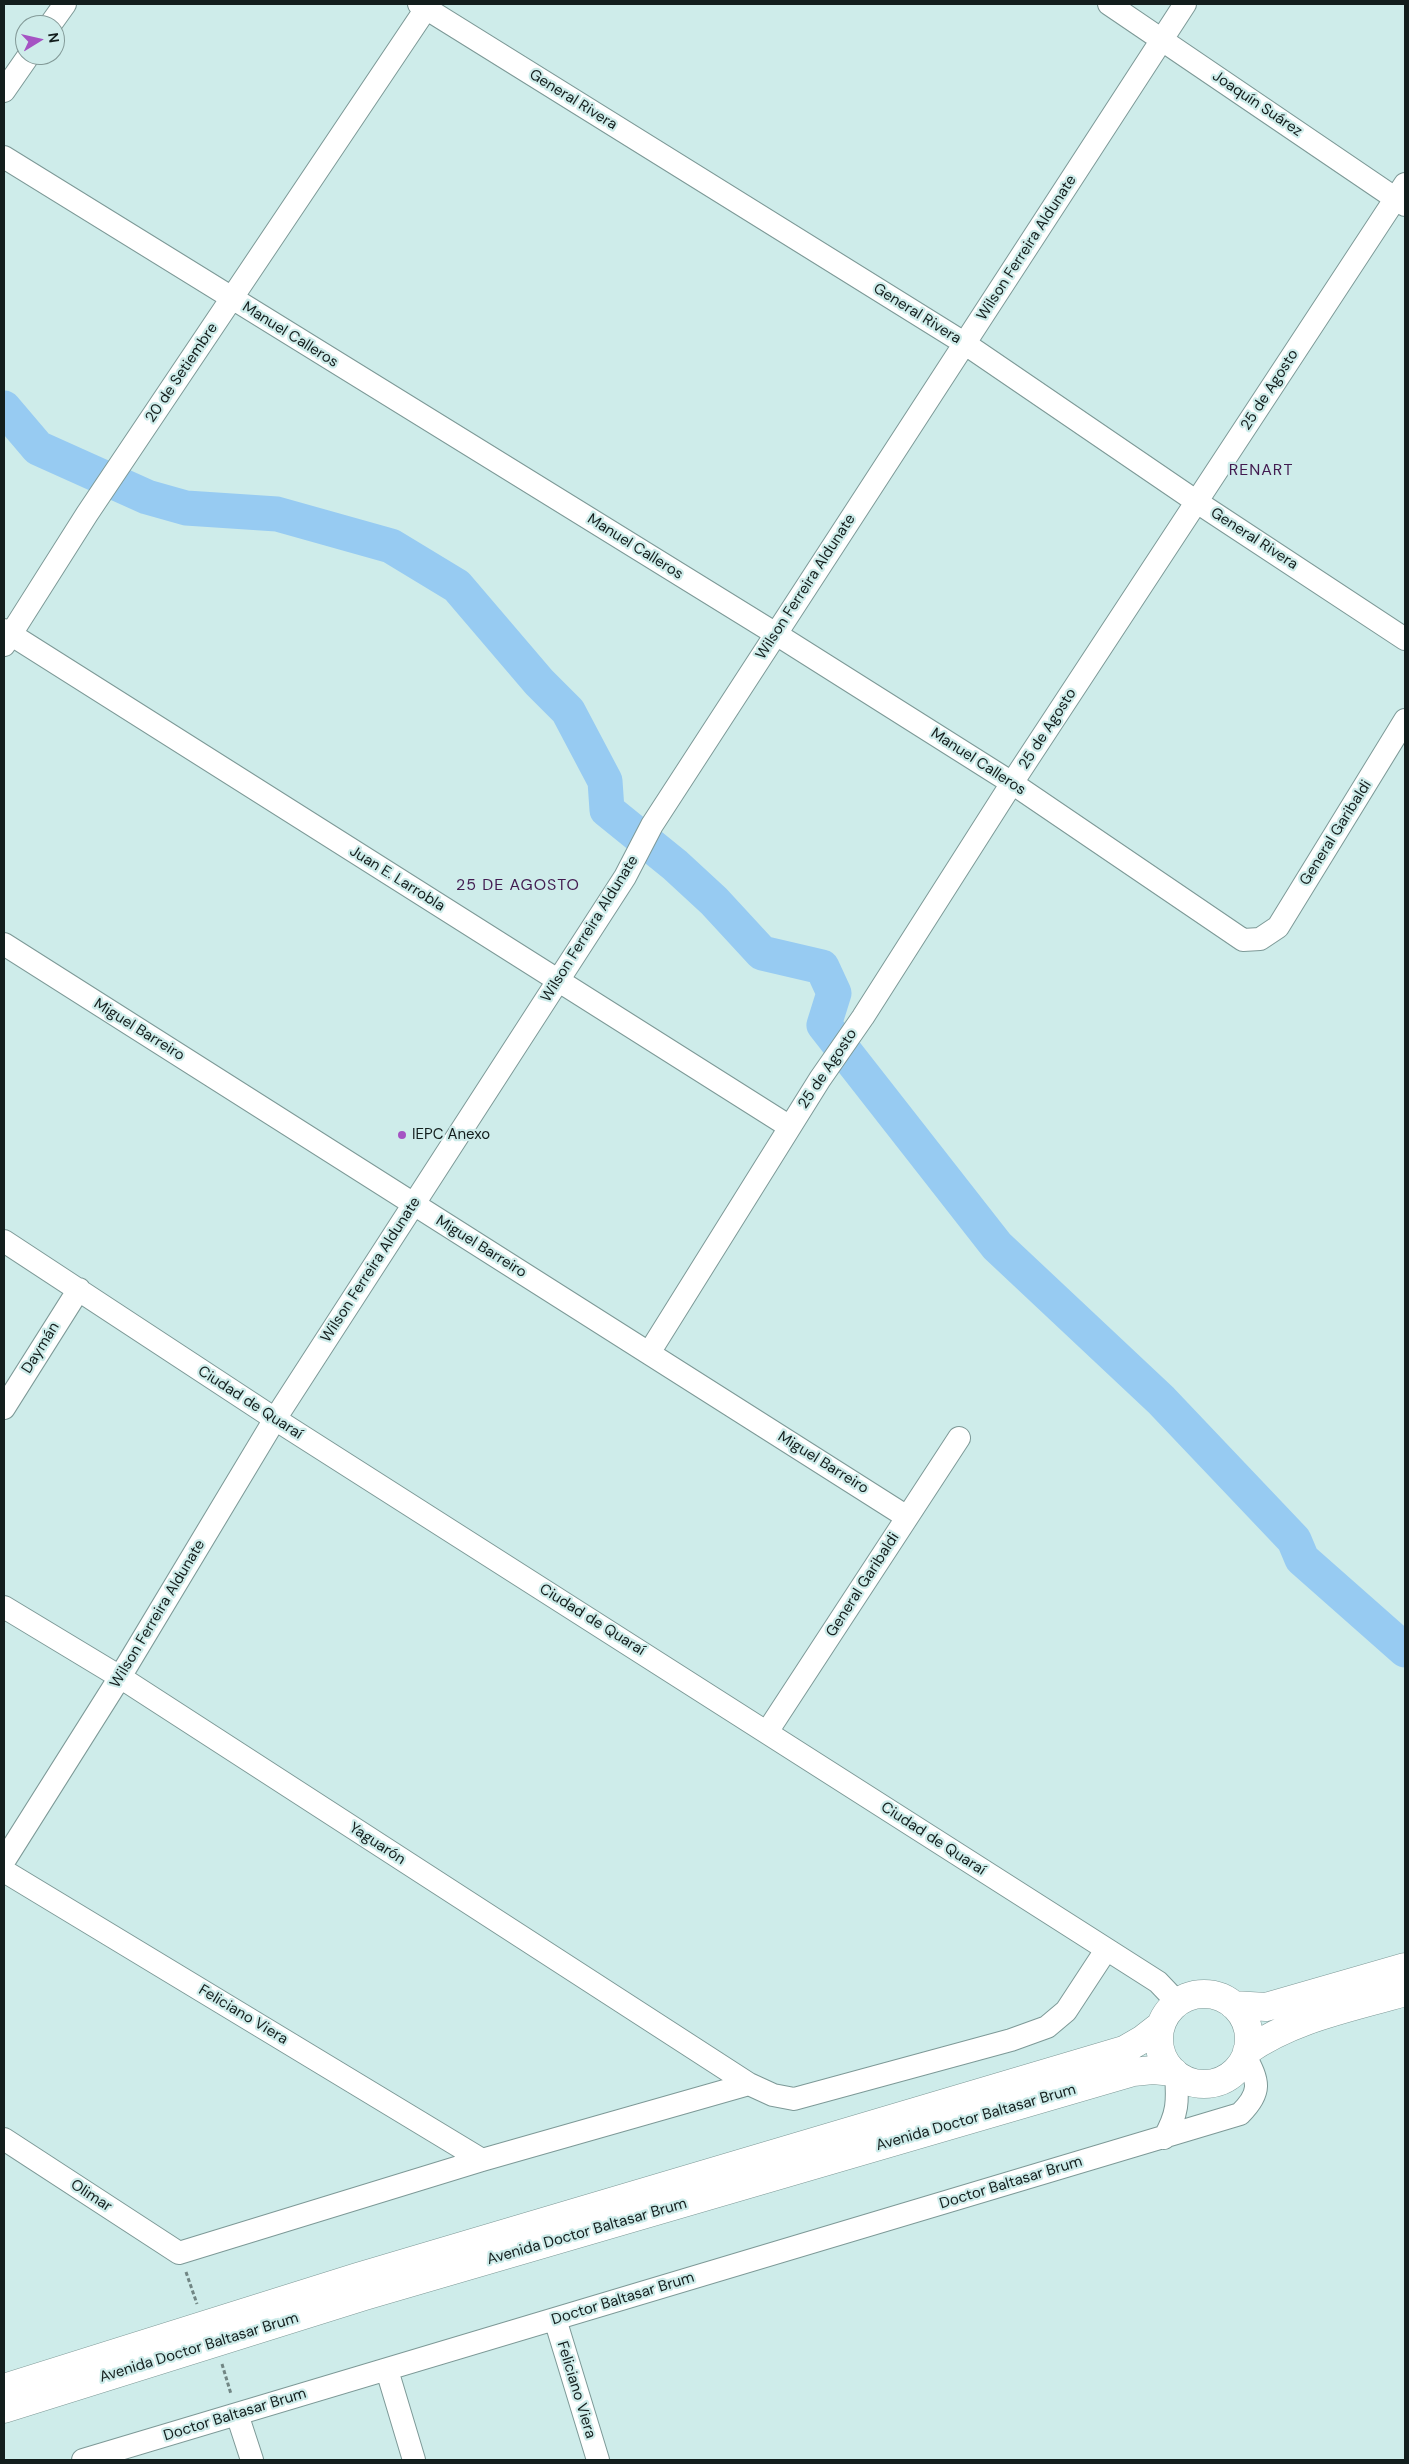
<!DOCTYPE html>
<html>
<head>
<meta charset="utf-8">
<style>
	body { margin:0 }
	#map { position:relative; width:1409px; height:2464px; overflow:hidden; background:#ceecea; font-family:"DM Sans",sans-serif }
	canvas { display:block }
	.frame { position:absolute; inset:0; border:5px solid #131e1d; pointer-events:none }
	.north { position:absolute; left:15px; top:15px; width:50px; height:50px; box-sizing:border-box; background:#ceecea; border:1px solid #839a98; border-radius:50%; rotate:81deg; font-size:14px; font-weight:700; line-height:20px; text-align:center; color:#131e1d }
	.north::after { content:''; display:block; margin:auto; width:18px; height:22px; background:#a553c3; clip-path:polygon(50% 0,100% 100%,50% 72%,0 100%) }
</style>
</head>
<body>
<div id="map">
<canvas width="1409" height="2464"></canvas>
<div class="frame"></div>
<div class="north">N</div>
</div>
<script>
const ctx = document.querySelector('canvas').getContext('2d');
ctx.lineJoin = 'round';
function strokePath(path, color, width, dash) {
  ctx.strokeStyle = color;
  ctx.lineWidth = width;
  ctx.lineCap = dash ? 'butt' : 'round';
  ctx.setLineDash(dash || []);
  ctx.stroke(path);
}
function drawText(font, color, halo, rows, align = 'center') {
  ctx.font = font + ' "DM Sans",sans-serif';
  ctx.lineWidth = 4.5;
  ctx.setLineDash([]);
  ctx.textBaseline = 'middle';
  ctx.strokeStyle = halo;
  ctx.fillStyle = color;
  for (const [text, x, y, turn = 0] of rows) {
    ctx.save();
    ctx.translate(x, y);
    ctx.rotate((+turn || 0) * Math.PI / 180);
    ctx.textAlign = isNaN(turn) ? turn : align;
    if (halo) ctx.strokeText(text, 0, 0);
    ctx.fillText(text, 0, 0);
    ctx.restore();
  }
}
strokePath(new Path2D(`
	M 4,408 L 38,448 L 147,497 L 186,508 L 277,514 L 391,546 L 457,586 L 539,682 L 568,711 L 605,781 L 607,810 L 675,865 L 714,901 L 762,953 L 822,967 L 834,993 L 824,1025 L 997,1246 L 1161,1400 L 1294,1540 L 1302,1559 L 1405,1650`), '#97cbf2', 35);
const street = new Path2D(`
	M 419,4 L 964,343 L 1197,502 L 1405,639
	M 1109,4 L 1405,205
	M 50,25 L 65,4
	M 4,91 L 29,55
	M 4,157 L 776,634 L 1012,783 L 1243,940 L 1260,939 L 1278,927 L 1405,720
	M 4,630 L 790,1127
	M 4,645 L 87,514 L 429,4
	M 4,944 L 907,1517
	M 4,1241 L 275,1419 L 1158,1982 L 1177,2002
	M 649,1353 L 820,1079 L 863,1017 L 1012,783 L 1405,184
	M 4,1408 L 79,1289
	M 4,1607 L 120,1677 L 749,2084
	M 767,1732 L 959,1438
	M 4,1861 L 120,1677 L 275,1419 L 625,877 L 652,825 L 1185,4
	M 4,1871 L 482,2160
	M 1164,2138 C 1178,2114 1178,2101 1176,2074
	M 4,2139 L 179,2253 L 482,2160 L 749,2084 L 773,2095 L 794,2099 L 1011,2040 L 1047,2027 L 1066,2011 L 1106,1950
	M 555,2319 L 598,2460
	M 387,2370 L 414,2460
	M 237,2414 L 252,2460
	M 83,2460 L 1240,2114 C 1262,2092 1259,2082 1245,2056`);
const primary = new Path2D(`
	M1159 2039a45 45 0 1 1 90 0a45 45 0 1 1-90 0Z
	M 1233,2005 L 1266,2007 L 1405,1967
	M 1247,2051 C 1294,2018 1351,2008 1405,1992
	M 4,2388 L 357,2277 L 1124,2050 L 1143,2039 L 1161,2025
	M 4,2409 L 365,2296 L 1133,2072 L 1153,2070 L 1174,2072`);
strokePath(street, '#7d9997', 24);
strokePath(primary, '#7d9997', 29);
strokePath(new Path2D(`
	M 186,2272 L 197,2304
	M 222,2364 L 231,2394`), '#718684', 3, [4, 2.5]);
strokePath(street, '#fff', 22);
strokePath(primary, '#fff', 28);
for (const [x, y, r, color] of [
	[402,1135,5,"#a553c3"]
]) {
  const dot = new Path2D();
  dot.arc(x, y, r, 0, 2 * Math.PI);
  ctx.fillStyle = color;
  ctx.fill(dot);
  strokePath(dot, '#ceecea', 2);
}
drawText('15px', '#131e1d', '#ceecea', [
	["General Rivera",573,100,32],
	["Joaquín Suárez",1257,104,34],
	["Wilson Ferreira Aldunate",1027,248,-57],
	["General Rivera",917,314,32],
	["Manuel Calleros",290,335,32],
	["20 de Setiembre",182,373,-56],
	["25 de Agosto",1270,390,-57],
	["General Rivera",1254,539,33],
	["Manuel Calleros",635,547,32],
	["Wilson Ferreira Aldunate",806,587,-57],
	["25 de Agosto",1048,729,-57],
	["Manuel Calleros",978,762,33],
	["General Garibaldi",1336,833,-58],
	["Juan E. Larrobla",397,879,32],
	["Wilson Ferreira Aldunate",590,929,-58],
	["Miguel Barreiro",139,1030,32],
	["25 de Agosto",828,1069,-56],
	["Miguel Barreiro",481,1247,32],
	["Wilson Ferreira Aldunate",371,1270,-57],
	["Daymán",41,1348,-58],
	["Ciudad de Quaraí",250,1403,33],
	["Miguel Barreiro",823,1463,32],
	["General Garibaldi",863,1585,-57],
	["Wilson Ferreira Aldunate",158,1614,-59],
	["Ciudad de Quaraí",592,1620,32],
	["Ciudad de Quaraí",933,1839,33],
	["Yaguarón",377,1844,33],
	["Feliciano Viera",243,2015,31],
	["Avenida Doctor Baltasar Brum",976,2118,-16],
	["Doctor Baltasar Brum",1011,2183,-17],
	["Olimar",91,2196,33],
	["Avenida Doctor Baltasar Brum",587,2232,-16],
	["Doctor Baltasar Brum",623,2299,-17],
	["Avenida Doctor Baltasar Brum",199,2348,-17],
	["Feliciano Viera",576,2390,73],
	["Doctor Baltasar Brum",235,2415,-17]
]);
drawText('15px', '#131e1d', '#ceecea', [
	["IEPC Anexo",412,1135]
], 'left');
ctx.letterSpacing = '1px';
drawText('16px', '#421b50', '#ceecea', [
	["RENART",1261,471],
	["25 DE AGOSTO",518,886]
]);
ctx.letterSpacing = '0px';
</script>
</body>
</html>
